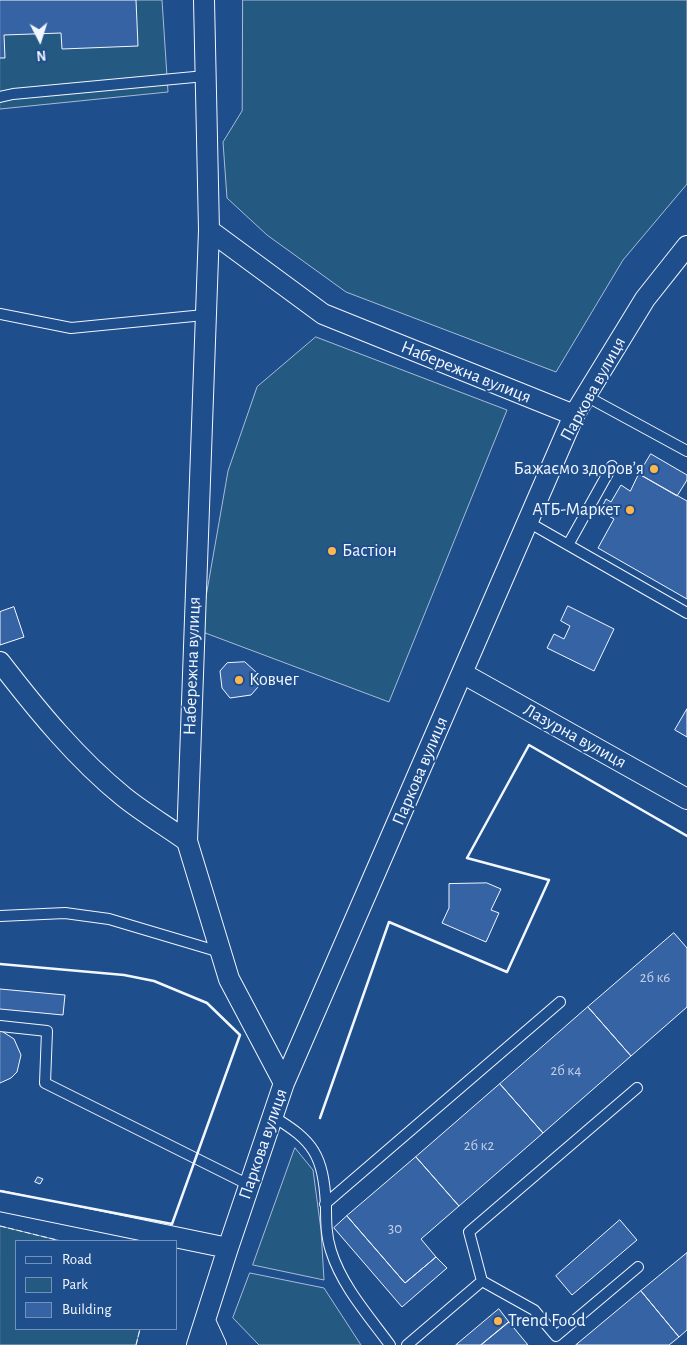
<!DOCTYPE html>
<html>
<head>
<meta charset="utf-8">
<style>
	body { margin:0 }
	#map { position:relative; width:687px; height:1345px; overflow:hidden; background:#1f4e8c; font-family:"Alegreya Sans",sans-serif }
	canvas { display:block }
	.legend { position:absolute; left:15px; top:1240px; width:162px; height:90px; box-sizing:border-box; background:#1f4e8c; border:1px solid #7391ba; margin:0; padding:6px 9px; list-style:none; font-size:15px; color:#f2f6ff }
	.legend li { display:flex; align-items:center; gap:10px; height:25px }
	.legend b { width:25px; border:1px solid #7391ba }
	.north { position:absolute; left:15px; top:15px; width:50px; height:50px; -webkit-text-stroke:4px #1f4e8c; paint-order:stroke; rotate:175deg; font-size:14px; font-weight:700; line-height:20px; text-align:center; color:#f2f6ff }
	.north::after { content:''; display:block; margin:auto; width:18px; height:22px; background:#f2f6ff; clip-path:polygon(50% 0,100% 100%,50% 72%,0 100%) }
</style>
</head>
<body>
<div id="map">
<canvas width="687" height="1345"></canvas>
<ul class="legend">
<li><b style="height:6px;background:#1f4e8c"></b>Road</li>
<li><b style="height:14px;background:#245a82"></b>Park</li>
<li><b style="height:14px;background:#3563a3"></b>Building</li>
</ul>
<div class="north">N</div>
</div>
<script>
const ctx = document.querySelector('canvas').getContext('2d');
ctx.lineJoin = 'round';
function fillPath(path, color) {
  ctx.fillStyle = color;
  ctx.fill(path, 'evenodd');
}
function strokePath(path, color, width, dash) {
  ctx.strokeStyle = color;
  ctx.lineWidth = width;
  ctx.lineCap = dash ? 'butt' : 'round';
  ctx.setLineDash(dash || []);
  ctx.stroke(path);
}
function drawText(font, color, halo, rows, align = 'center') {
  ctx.font = font + ' "Alegreya Sans",sans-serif';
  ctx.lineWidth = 4;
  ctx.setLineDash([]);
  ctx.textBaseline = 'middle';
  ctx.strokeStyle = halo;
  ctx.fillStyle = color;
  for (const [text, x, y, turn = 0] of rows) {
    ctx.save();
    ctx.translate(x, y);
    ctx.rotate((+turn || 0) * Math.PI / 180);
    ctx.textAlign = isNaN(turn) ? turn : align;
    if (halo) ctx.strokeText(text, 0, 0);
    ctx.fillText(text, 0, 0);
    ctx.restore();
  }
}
const green = new Path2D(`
	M 0,0 L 162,0 L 168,92 L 0,109 Z
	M 243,0 L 687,0 L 687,184 L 623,260 L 556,372 L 346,292 L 267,235 L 227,198 L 223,142 L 242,111 Z
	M 316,337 L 507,410 L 389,702 L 200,631 L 228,471 L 257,387 Z
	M 295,1148 L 313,1170 L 321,1230 L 324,1280 L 253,1265 Z
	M 0,1226 L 61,1241 L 16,1241 L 16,1329 L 140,1329 L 136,1345 L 0,1345 Z
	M 250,1273 L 324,1288 L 361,1345 L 259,1345 L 233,1318 Z`);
fillPath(green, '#245a82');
strokePath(green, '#a8bbd7', 1);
const building = new Path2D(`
	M 0,0 L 136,0 L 138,46 L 62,49 L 61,33 L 4,35 L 5,58 L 0,58 Z
	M 651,454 L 687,475 L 687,480 L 677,496 L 639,474 Z
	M 639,474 L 687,501 L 687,599 L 598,548 L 614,519 L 600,511 L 606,499 L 611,502 L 621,485 L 630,491 Z
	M 568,606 L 614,629 L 594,671 L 547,648 L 554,634 L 564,639 L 570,626 L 561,621 Z
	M 14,607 L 24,637 L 0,645 L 0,612 Z
	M 245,662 L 257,673 L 258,687 L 251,695 L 230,698 L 222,688 L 220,671 L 227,663 Z
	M 687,709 L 687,737 L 675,730 Z
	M 487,883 L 501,889 L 491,910 L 499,913 L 486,942 L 442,923 L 449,908 L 449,884 Z
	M 674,933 L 687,948 L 687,1007 L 631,1056 L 588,1007 Z
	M 0,989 L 65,995 L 63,1015 L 0,1009 Z
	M 588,1007 L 631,1056 L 543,1133 L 500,1084 Z
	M 0,1030 L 14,1039 L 21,1055 L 17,1072 L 11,1078 L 0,1083 Z
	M 500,1084 L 543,1133 L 459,1206 L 416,1157 Z
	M 416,1157 L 459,1206 L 421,1239 L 436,1257 L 405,1283 L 347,1216 Z
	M 38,1177 L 43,1179 L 40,1184 L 35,1182 Z
	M 347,1216 L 405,1283 L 436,1257 L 447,1268 L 402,1307 L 334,1228 Z
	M 620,1220 L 637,1240 L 572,1295 L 556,1276 Z
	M 687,1253 L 687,1330 L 679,1337 L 641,1291 Z
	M 641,1291 L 679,1337 L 669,1345 L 576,1345 Z
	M 499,1309 L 509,1322 L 481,1345 L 456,1345 Z
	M 509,1322 L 528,1345 L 481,1345 Z`);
fillPath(building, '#3563a3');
strokePath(building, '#f2f6ff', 1);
const lane = new Path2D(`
	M 0,97 L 13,94 L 205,76
	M 0,314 L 71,328 L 204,315
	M 586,396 L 687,451
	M 528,522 L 687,613
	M 568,545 L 612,466
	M 0,916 L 65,913 L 109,919 L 220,952
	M 0,1026 L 47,1031 L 45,1083 L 249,1185
	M 637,1088 L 469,1232 L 482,1281 L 534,1310 L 556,1336 L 638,1267
	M 272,1116 C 314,1141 323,1155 326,1205 C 326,1221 326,1236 331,1251 C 342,1286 368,1315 390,1345
	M 325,1204 L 560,1002
	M 407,1345 L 482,1281`);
const street = new Path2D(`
	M 204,0 L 209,230 L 187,841 L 229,979 L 284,1083
	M 209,230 L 323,314 L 574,415
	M 0,662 C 37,710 77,759 124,797 C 144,813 166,826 187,841
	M 462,673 L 687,799
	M 0,1201 L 228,1248
	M 205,1321 L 216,1345
	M 197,1345 L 228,1248 L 284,1083 L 574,415 L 645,299 L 687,246`);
strokePath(lane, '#f2f6ff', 12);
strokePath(street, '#f2f6ff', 22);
strokePath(lane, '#1f4e8c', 10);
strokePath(street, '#1f4e8c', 20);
strokePath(new Path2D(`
	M 0,1226 L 61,1241
	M 136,1345 L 140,1329`), '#f2f6ff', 1, [6, 2.5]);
strokePath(new Path2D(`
	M 0,964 L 124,975 L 154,981 L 207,1003 L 240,1035 L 172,1224 L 0,1191
	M 320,1118 L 389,922 L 507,972 L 549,880 L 467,858 L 529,745 L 687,836`), '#f2f6ff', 2.5);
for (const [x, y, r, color] of [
	[654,469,5,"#ffb74d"],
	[630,510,5,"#ffb74d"],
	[332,551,5,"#ffb74d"],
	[239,680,5,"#ffb74d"],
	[498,1321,5,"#ffb74d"]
]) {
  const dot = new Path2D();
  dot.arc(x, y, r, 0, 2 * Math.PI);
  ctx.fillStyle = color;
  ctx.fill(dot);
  strokePath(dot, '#1f4e8c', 2);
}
drawText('15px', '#c3d1e8', null, [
	["2б к6",655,977],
	["2б к4",566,1070],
	["2б к2",479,1145],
	["30",395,1228]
]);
drawText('18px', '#f2f6ff', '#1f4e8c', [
	["Набережна вулиця",466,372,22],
	["Паркова вулиця",593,389,-61],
	["Набережна вулиця",192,666,-88],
	["Лазурна вулиця",575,736,29],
	["Паркова вулиця",420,771,-67],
	["Паркова вулиця",263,1144,-71]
]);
drawText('18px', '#f2f6ff', '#1f4e8c', [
	["Бажаємо здоровʼя",644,469,"right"],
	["АТБ-Маркет",620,510,"right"],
	["Бастіон",342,551],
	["Ковчег",249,680],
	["Trend Food",508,1321]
], 'left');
</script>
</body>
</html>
